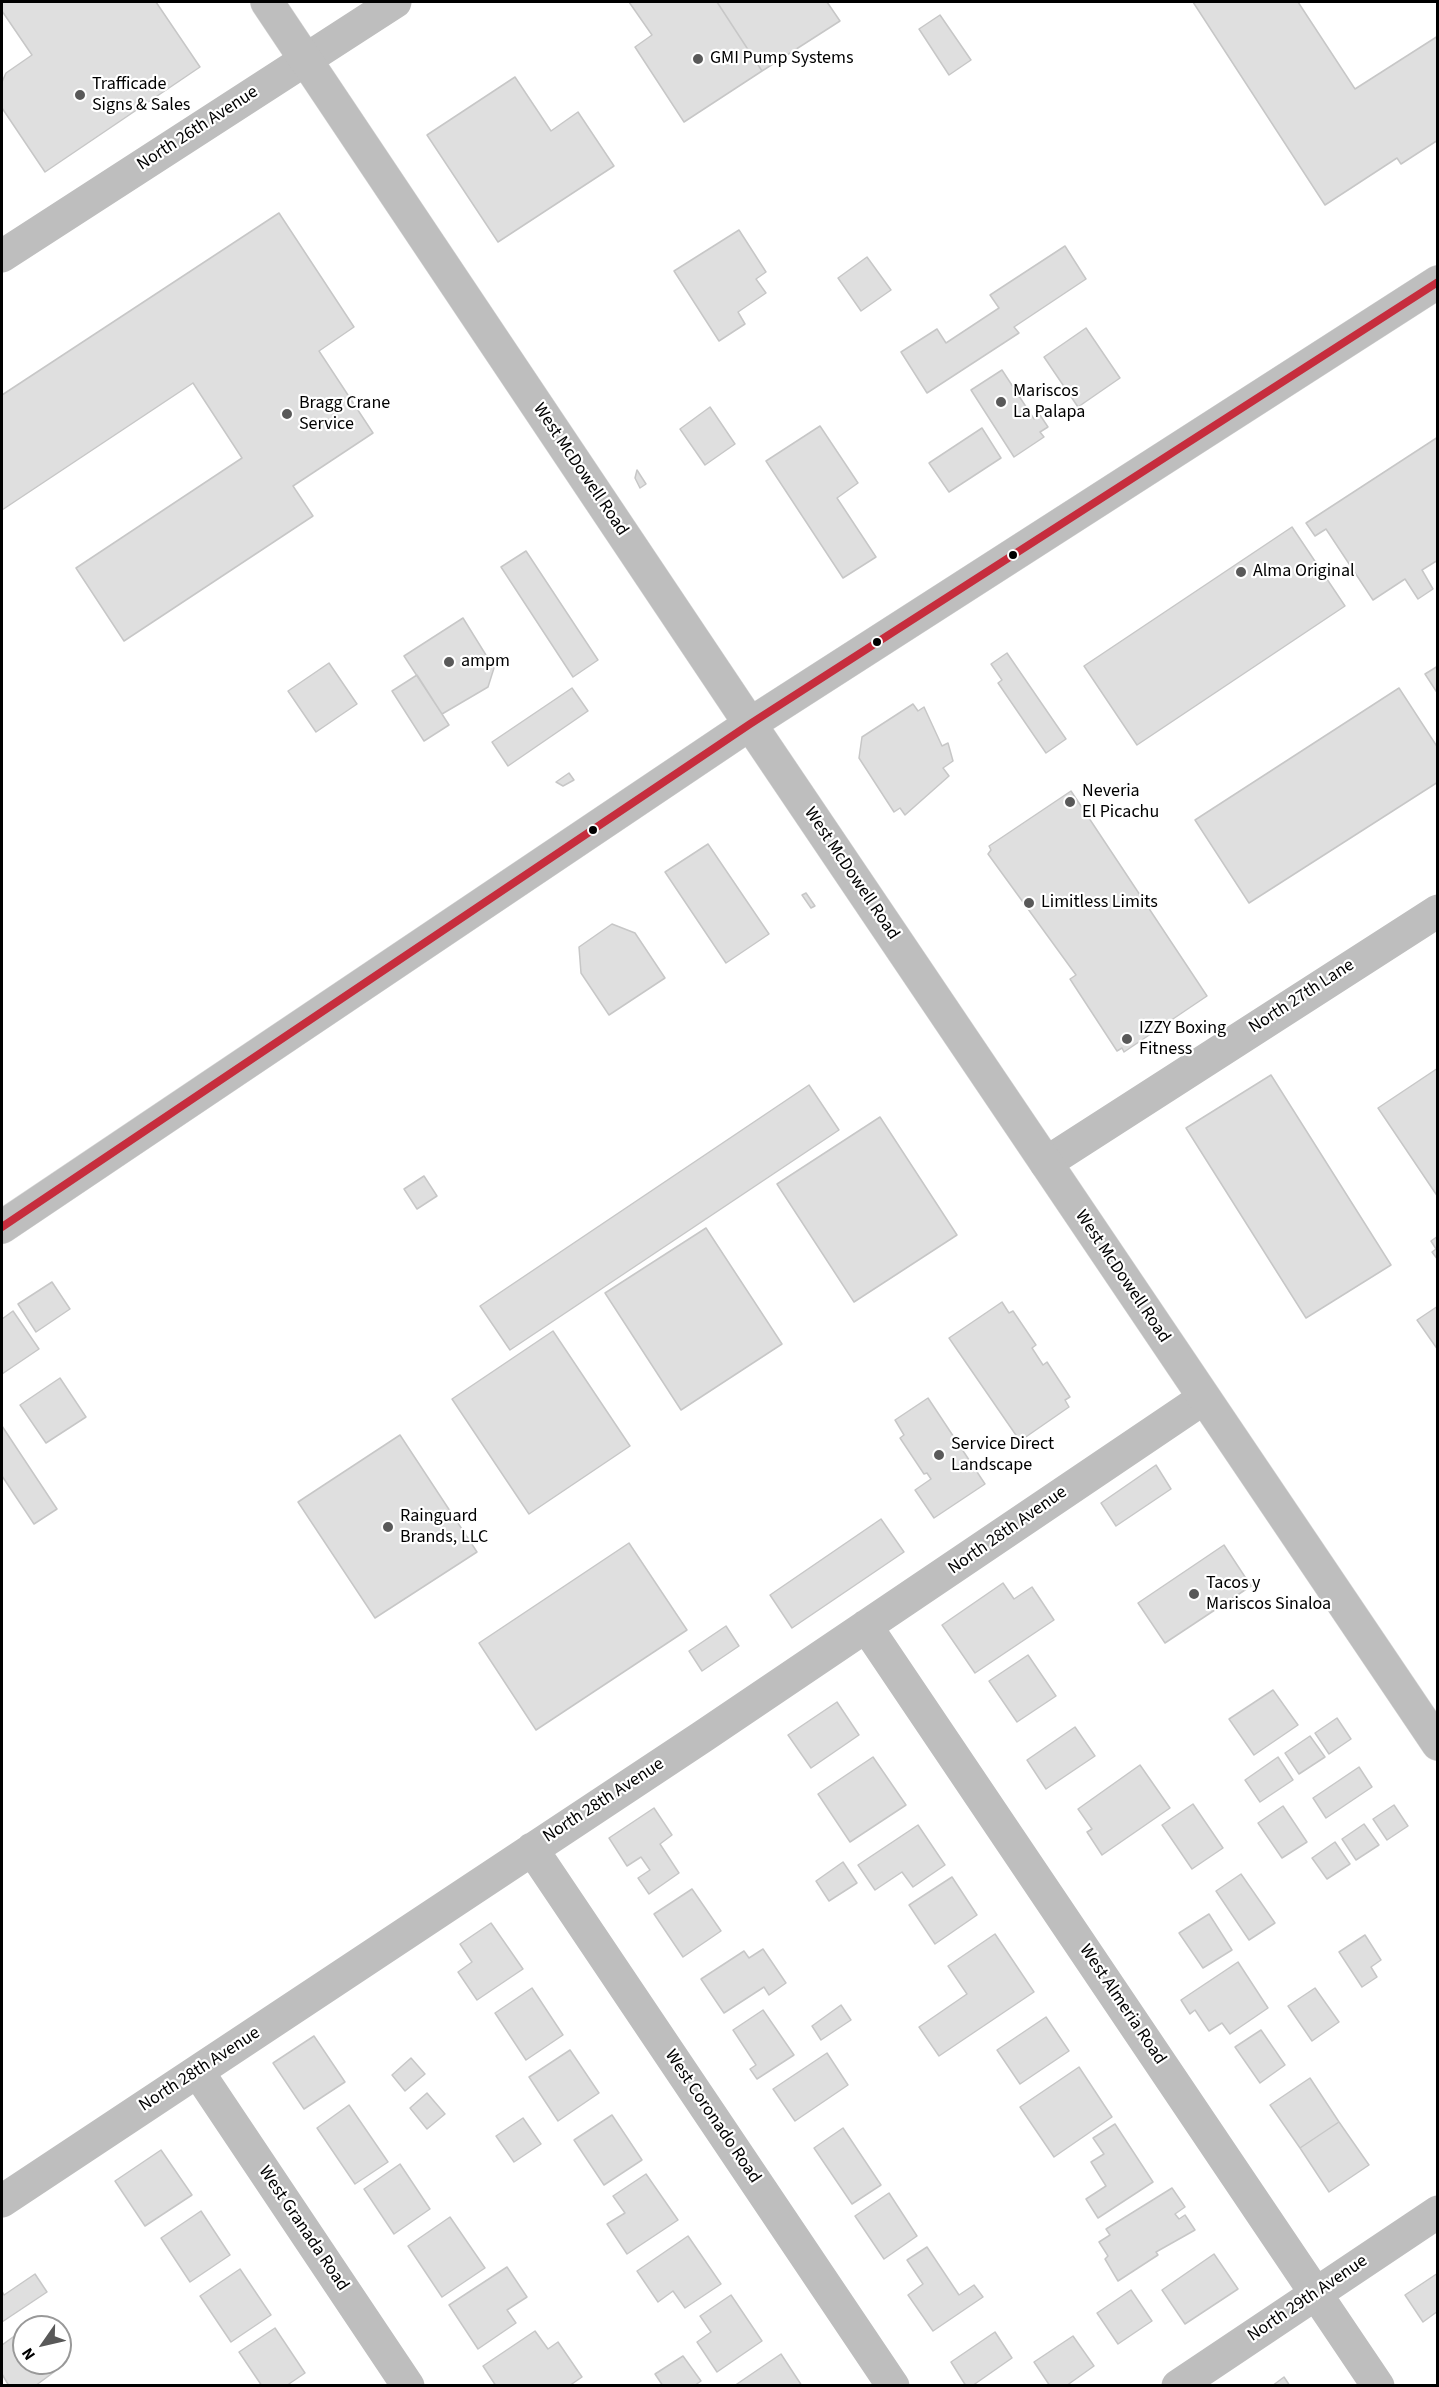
<!DOCTYPE html>
<html>
<head>
<meta charset="utf-8">
<style>
	body { margin:0 }
	#map { position:relative; width:1439px; height:2387px; overflow:hidden; background:#fff; font-family:"Source Sans 3",sans-serif }
	canvas { display:block }
	.frame { position:absolute; inset:0; border:3px solid #000; pointer-events:none }
	.north { position:absolute; left:12px; top:2315px; width:60px; height:60px; box-sizing:border-box; background:#fff; border:2px solid #999; border-radius:50%; rotate:236deg; font-size:16px; font-weight:700; line-height:24px; text-align:center; color:#000 }
	.north::after { content:''; display:block; margin:auto; width:21px; height:27px; background:#595959; clip-path:polygon(50% 0,100% 100%,50% 72%,0 100%) }
</style>
</head>
<body>
<div id="map">
<canvas width="1439" height="2387"></canvas>
<div class="frame"></div>
<div class="north">N</div>
</div>
<script>
const ctx = document.querySelector('canvas').getContext('2d');
ctx.lineJoin = 'round';
function fillPath(path, color) {
  ctx.fillStyle = color;
  ctx.fill(path, 'evenodd');
}
function strokePath(path, color, width, dash) {
  ctx.strokeStyle = color;
  ctx.lineWidth = width;
  ctx.lineCap = dash ? 'butt' : 'round';
  ctx.setLineDash(dash || []);
  ctx.stroke(path);
}
function drawText(font, color, halo, rows, align = 'center') {
  ctx.font = font + ' "Source Sans 3",sans-serif';
  ctx.lineWidth = 4.5;
  ctx.setLineDash([]);
  ctx.textBaseline = 'middle';
  ctx.strokeStyle = halo;
  ctx.fillStyle = color;
  for (const [text, x, y, turn = 0] of rows) {
    ctx.save();
    ctx.translate(x, y);
    ctx.rotate((+turn || 0) * Math.PI / 180);
    ctx.textAlign = isNaN(turn) ? turn : align;
    if (halo) ctx.strokeText(text, 0, 0);
    ctx.fillText(text, 0, 0);
    ctx.restore();
  }
}
const building = new Path2D(`
	M 2,2 L 156,2 L 200,67 L 45,172 L 2,108 L 2,82 L 6,73 L 32,55 L 2,11 Z
	M 629,2 L 717,2 L 762,71 L 684,122 L 635,47 L 652,35 Z
	M 717,2 L 827,2 L 840,21 L 762,71 Z
	M 1193,2 L 1298,2 L 1355,89 L 1438,36 L 1438,140 L 1401,164 L 1397,158 L 1325,205 Z
	M 940,15 L 971,60 L 949,75 L 919,29 Z
	M 515,77 L 551,131 L 578,112 L 614,166 L 498,242 L 427,135 Z
	M 279,213 L 354,327 L 319,351 L 373,433 L 293,486 L 313,516 L 124,641 L 76,568 L 242,458 L 193,383 L 2,510 L 2,395 Z
	M 739,230 L 766,272 L 756,279 L 766,293 L 738,312 L 745,324 L 719,341 L 674,271 Z
	M 1065,246 L 1086,279 L 1014,327 L 1019,333 L 927,393 L 901,352 L 937,329 L 946,343 L 999,308 L 990,295 Z
	M 867,257 L 891,290 L 861,311 L 838,278 Z
	M 1086,328 L 1120,378 L 1078,407 L 1044,357 Z
	M 1002,370 L 1034,419 L 1040,415 L 1048,427 L 1040,432 L 1044,437 L 1014,457 L 971,390 Z
	M 710,407 L 735,444 L 705,465 L 680,429 Z
	M 820,426 L 858,483 L 837,498 L 876,557 L 843,578 L 766,461 Z
	M 982,428 L 1001,458 L 949,492 L 929,463 Z
	M 1438,437 L 1438,560 L 1422,570 L 1433,589 L 1418,599 L 1405,579 L 1373,600 L 1326,529 L 1315,536 L 1306,523 Z
	M 637,470 L 646,484 L 640,488 L 635,478 Z
	M 1292,527 L 1345,606 L 1137,745 L 1084,666 Z
	M 526,551 L 598,660 L 573,677 L 501,567 Z
	M 463,618 L 494,668 L 488,687 L 442,714 L 404,656 Z
	M 1007,653 L 1066,739 L 1046,753 L 998,683 L 1002,680 L 991,664 Z
	M 329,663 L 357,704 L 316,732 L 288,691 Z
	M 1438,666 L 1438,694 L 1425,674 Z
	M 417,675 L 449,725 L 424,741 L 392,691 Z
	M 572,688 L 588,711 L 508,766 L 492,742 Z
	M 1399,688 L 1438,748 L 1438,782 L 1249,903 L 1195,820 Z
	M 913,704 L 918,711 L 924,707 L 942,746 L 948,743 L 953,761 L 943,768 L 949,776 L 905,815 L 900,808 L 894,812 L 859,758 L 862,737 Z
	M 569,773 L 574,780 L 563,786 L 556,782 Z
	M 1071,791 L 1207,996 L 1124,1052 L 1122,1048 L 1117,1051 L 1070,979 L 1076,975 L 988,854 L 991,850 L 989,846 Z
	M 708,844 L 769,934 L 726,963 L 665,872 Z
	M 806,893 L 815,906 L 811,908 L 802,895 Z
	M 612,924 L 635,933 L 665,978 L 609,1015 L 581,973 L 579,947 Z
	M 1438,1068 L 1438,1197 L 1378,1108 Z
	M 1271,1075 L 1391,1265 L 1306,1318 L 1186,1128 Z
	M 809,1085 L 839,1130 L 510,1350 L 480,1306 Z
	M 880,1117 L 957,1235 L 854,1302 L 777,1184 Z
	M 424,1176 L 437,1196 L 417,1209 L 404,1189 Z
	M 706,1228 L 782,1344 L 681,1410 L 605,1293 Z
	M 1438,1236 L 1438,1260 L 1432,1252 L 1436,1249 L 1431,1241 Z
	M 52,1282 L 70,1309 L 36,1332 L 18,1304 Z
	M 1002,1302 L 1009,1313 L 1013,1311 L 1036,1345 L 1032,1348 L 1043,1365 L 1047,1362 L 1070,1397 L 1065,1400 L 1069,1407 L 1020,1441 L 949,1338 Z
	M 1438,1306 L 1438,1350 L 1417,1320 Z
	M 13,1311 L 39,1349 L 2,1374 L 2,1319 Z
	M 553,1331 L 630,1446 L 529,1514 L 452,1399 Z
	M 60,1378 L 86,1417 L 46,1443 L 20,1405 Z
	M 928,1398 L 985,1484 L 934,1518 L 915,1490 L 931,1479 L 927,1473 L 924,1474 L 900,1438 L 904,1435 L 895,1420 Z
	M 2,1426 L 57,1509 L 34,1524 L 2,1476 Z
	M 400,1435 L 477,1552 L 375,1618 L 298,1502 Z
	M 1156,1465 L 1171,1489 L 1116,1526 L 1101,1503 Z
	M 881,1519 L 904,1552 L 792,1628 L 770,1595 Z
	M 629,1543 L 687,1630 L 536,1730 L 479,1643 Z
	M 1224,1545 L 1251,1586 L 1165,1643 L 1138,1603 Z
	M 1003,1583 L 1014,1599 L 1032,1587 L 1054,1620 L 975,1673 L 942,1625 Z
	M 726,1626 L 739,1646 L 702,1671 L 689,1651 Z
	M 1028,1655 L 1056,1696 L 1017,1722 L 989,1681 Z
	M 1273,1690 L 1298,1725 L 1254,1755 L 1229,1719 Z
	M 837,1702 L 859,1735 L 811,1768 L 788,1735 Z
	M 1337,1718 L 1351,1739 L 1329,1754 L 1315,1733 Z
	M 1075,1727 L 1095,1756 L 1046,1789 L 1027,1760 Z
	M 1310,1736 L 1325,1757 L 1299,1774 L 1285,1753 Z
	M 873,1757 L 906,1805 L 850,1842 L 818,1794 Z
	M 1278,1757 L 1293,1780 L 1260,1802 L 1245,1780 Z
	M 1140,1765 L 1170,1808 L 1102,1855 L 1087,1832 L 1092,1829 L 1078,1809 Z
	M 1359,1767 L 1372,1787 L 1326,1818 L 1313,1798 Z
	M 1193,1804 L 1223,1848 L 1192,1869 L 1162,1825 Z
	M 1394,1805 L 1408,1826 L 1387,1840 L 1373,1819 Z
	M 1283,1806 L 1307,1842 L 1282,1858 L 1258,1823 Z
	M 654,1808 L 672,1835 L 660,1844 L 679,1873 L 649,1894 L 638,1878 L 650,1870 L 641,1857 L 627,1866 L 609,1838 Z
	M 1364,1824 L 1379,1845 L 1356,1860 L 1342,1839 Z
	M 918,1825 L 945,1865 L 913,1887 L 902,1872 L 875,1890 L 858,1865 Z
	M 1335,1842 L 1350,1864 L 1327,1879 L 1312,1858 Z
	M 843,1862 L 857,1883 L 829,1901 L 816,1881 Z
	M 1241,1874 L 1275,1923 L 1249,1940 L 1216,1891 Z
	M 952,1877 L 977,1915 L 935,1944 L 909,1905 Z
	M 692,1889 L 721,1931 L 683,1957 L 654,1914 Z
	M 1209,1914 L 1232,1950 L 1203,1968 L 1179,1933 Z
	M 491,1923 L 523,1969 L 477,2000 L 458,1972 L 472,1962 L 460,1944 Z
	M 995,1934 L 1034,1992 L 939,2056 L 919,2027 L 967,1994 L 948,1966 Z
	M 1365,1935 L 1381,1960 L 1371,1967 L 1377,1977 L 1362,1987 L 1339,1952 Z
	M 763,1949 L 786,1983 L 769,1995 L 764,1987 L 724,2013 L 701,1979 L 744,1951 L 749,1958 Z
	M 1238,1962 L 1268,2008 L 1230,2034 L 1222,2023 L 1209,2031 L 1195,2010 L 1190,2014 L 1181,2000 Z
	M 532,1988 L 563,2035 L 526,2060 L 495,2013 Z
	M 1315,1988 L 1339,2022 L 1312,2041 L 1288,2006 Z
	M 841,2005 L 851,2020 L 821,2040 L 812,2026 Z
	M 763,2010 L 794,2055 L 757,2079 L 750,2069 L 756,2065 L 733,2030 Z
	M 1046,2017 L 1069,2051 L 1020,2084 L 997,2050 Z
	M 1261,2030 L 1285,2065 L 1260,2083 L 1235,2047 Z
	M 314,2036 L 345,2082 L 304,2109 L 273,2063 Z
	M 570,2050 L 599,2093 L 558,2121 L 529,2077 Z
	M 827,2053 L 848,2085 L 795,2121 L 773,2089 Z
	M 411,2058 L 425,2074 L 405,2091 L 392,2075 Z
	M 1079,2067 L 1112,2117 L 1054,2157 L 1020,2107 Z
	M 1310,2078 L 1339,2122 L 1300,2148 L 1270,2105 Z
	M 427,2093 L 445,2114 L 427,2129 L 410,2108 Z
	M 349,2105 L 388,2162 L 355,2184 L 317,2128 Z
	M 612,2115 L 642,2160 L 604,2185 L 574,2140 Z
	M 523,2118 L 541,2144 L 514,2162 L 496,2136 Z
	M 1339,2122 L 1369,2165 L 1329,2192 L 1300,2148 Z
	M 1115,2124 L 1153,2182 L 1098,2218 L 1086,2199 L 1106,2186 L 1091,2162 L 1104,2154 L 1093,2138 Z
	M 843,2128 L 881,2185 L 852,2204 L 814,2148 Z
	M 161,2150 L 192,2195 L 145,2226 L 115,2181 Z
	M 400,2164 L 430,2209 L 394,2234 L 364,2189 Z
	M 646,2174 L 678,2220 L 627,2254 L 607,2224 L 625,2213 L 613,2196 Z
	M 1172,2188 L 1185,2207 L 1175,2214 L 1179,2219 L 1185,2215 L 1195,2230 L 1156,2252 L 1158,2255 L 1118,2281 L 1105,2259 L 1108,2256 L 1099,2242 L 1110,2235 L 1106,2229 Z
	M 889,2193 L 917,2236 L 884,2259 L 855,2216 Z
	M 201,2211 L 230,2255 L 190,2282 L 161,2238 Z
	M 450,2217 L 485,2268 L 442,2297 L 408,2246 Z
	M 688,2236 L 721,2284 L 685,2308 L 673,2291 L 658,2302 L 637,2271 Z
	M 927,2247 L 959,2295 L 974,2285 L 983,2297 L 933,2331 L 908,2295 L 923,2284 L 907,2260 Z
	M 1214,2254 L 1238,2289 L 1185,2324 L 1162,2290 Z
	M 507,2267 L 527,2297 L 507,2310 L 516,2323 L 478,2349 L 449,2305 Z
	M 240,2269 L 271,2315 L 231,2342 L 200,2296 Z
	M 1438,2273 L 1438,2311 L 1423,2322 L 1405,2295 Z
	M 35,2274 L 47,2292 L 2,2322 L 2,2291 L 4,2295 Z
	M 1131,2290 L 1152,2321 L 1118,2344 L 1097,2313 Z
	M 731,2295 L 762,2341 L 717,2372 L 697,2342 L 711,2332 L 700,2316 Z
	M 275,2328 L 305,2373 L 286,2386 L 262,2386 L 239,2352 Z
	M 24,2329 L 24,2363 L 48,2363 L 54,2372 L 35,2386 L 9,2386 L 2,2374 L 2,2345 Z
	M 535,2331 L 548,2349 L 558,2342 L 582,2377 L 569,2386 L 496,2386 L 483,2366 Z
	M 995,2332 L 1012,2358 L 972,2386 L 966,2386 L 951,2362 Z
	M 1073,2336 L 1094,2366 L 1066,2386 L 1050,2386 L 1034,2362 Z
	M 781,2354 L 802,2386 L 734,2386 Z
	M 683,2356 L 701,2381 L 694,2386 L 663,2386 L 655,2374 Z
	M 1284,2377 L 1290,2386 L 1272,2386 Z`);
fillPath(building, '#dfdfdf');
strokePath(building, '#c7c7c7', 1.5);
const major = new Path2D(`
	M 267,2 L 750,724 L 1438,1744
	M 2,1227 L 750,724 L 1438,282`);
strokePath(major, '#dbdbdb', 34);
strokePath(new Path2D(`
	M 2,256 L 395,2
	M 1046,1163 L 1438,911
	M 866,1626 L 1378,2386
	M 532,1849 L 893,2386
	M 198,2072 L 408,2386
	M 2,2201 L 702,1737 L 1204,1398
	M 1178,2386 L 1438,2212`), '#bebebe', 33);
strokePath(major, '#bebebe', 33);
strokePath(new Path2D(`
	M 2,1227 L 750,724 L 1438,282`), '#c62d3d', 8);
for (const [x, y, r, color] of [
	[698,59,6,"#595959"],
	[80,95,6,"#595959"],
	[1001,402,6,"#595959"],
	[287,414,6,"#595959"],
	[1013,555,5,"#000"],
	[1241,572,6,"#595959"],
	[877,642,5,"#000"],
	[449,662,6,"#595959"],
	[1070,802,6,"#595959"],
	[593,830,5,"#000"],
	[1029,903,6,"#595959"],
	[1127,1039,6,"#595959"],
	[939,1455,6,"#595959"],
	[388,1527,6,"#595959"],
	[1194,1594,6,"#595959"]
]) {
  const dot = new Path2D();
  dot.arc(x, y, r, 0, 2 * Math.PI);
  ctx.fillStyle = color;
  ctx.fill(dot);
  strokePath(dot, '#fff', 2);
}
drawText('18px', '#000', '#fff', [
	["GMI Pump Systems",710,59],
	["Trafficade",92,85],
	["Signs & Sales",92,106],
	["Mariscos",1013,392],
	["La Palapa",1013,413],
	["Bragg Crane",299,404],
	["Service",299,425],
	["Alma Original",1253,572],
	["ampm",461,662],
	["Neveria",1082,792],
	["El Picachu",1082,813],
	["Limitless Limits",1041,903],
	["IZZY Boxing",1139,1029],
	["Fitness",1139,1050],
	["Service Direct",951,1445],
	["Landscape",951,1466],
	["Rainguard",400,1517],
	["Brands, LLC",400,1538],
	["Tacos y",1206,1584],
	["Mariscos Sinaloa",1206,1605]
], 'left');
drawText('18px', '#000', '#fff', [
	["North 26th Avenue",198,129,-33],
	["West McDowell Road",580,470,56],
	["West McDowell Road",851,874,56],
	["North 27th Lane",1302,997,-33],
	["West McDowell Road",1122,1277,56],
	["North 28th Avenue",1008,1531,-35],
	["North 28th Avenue",604,1801,-33],
	["West Almeria Road",1122,2005,56],
	["North 28th Avenue",200,2070,-33],
	["West Coronado Road",712,2117,56],
	["West Granada Road",303,2229,56],
	["North 29th Avenue",1308,2299,-34]
]);
</script>
</body>
</html>
